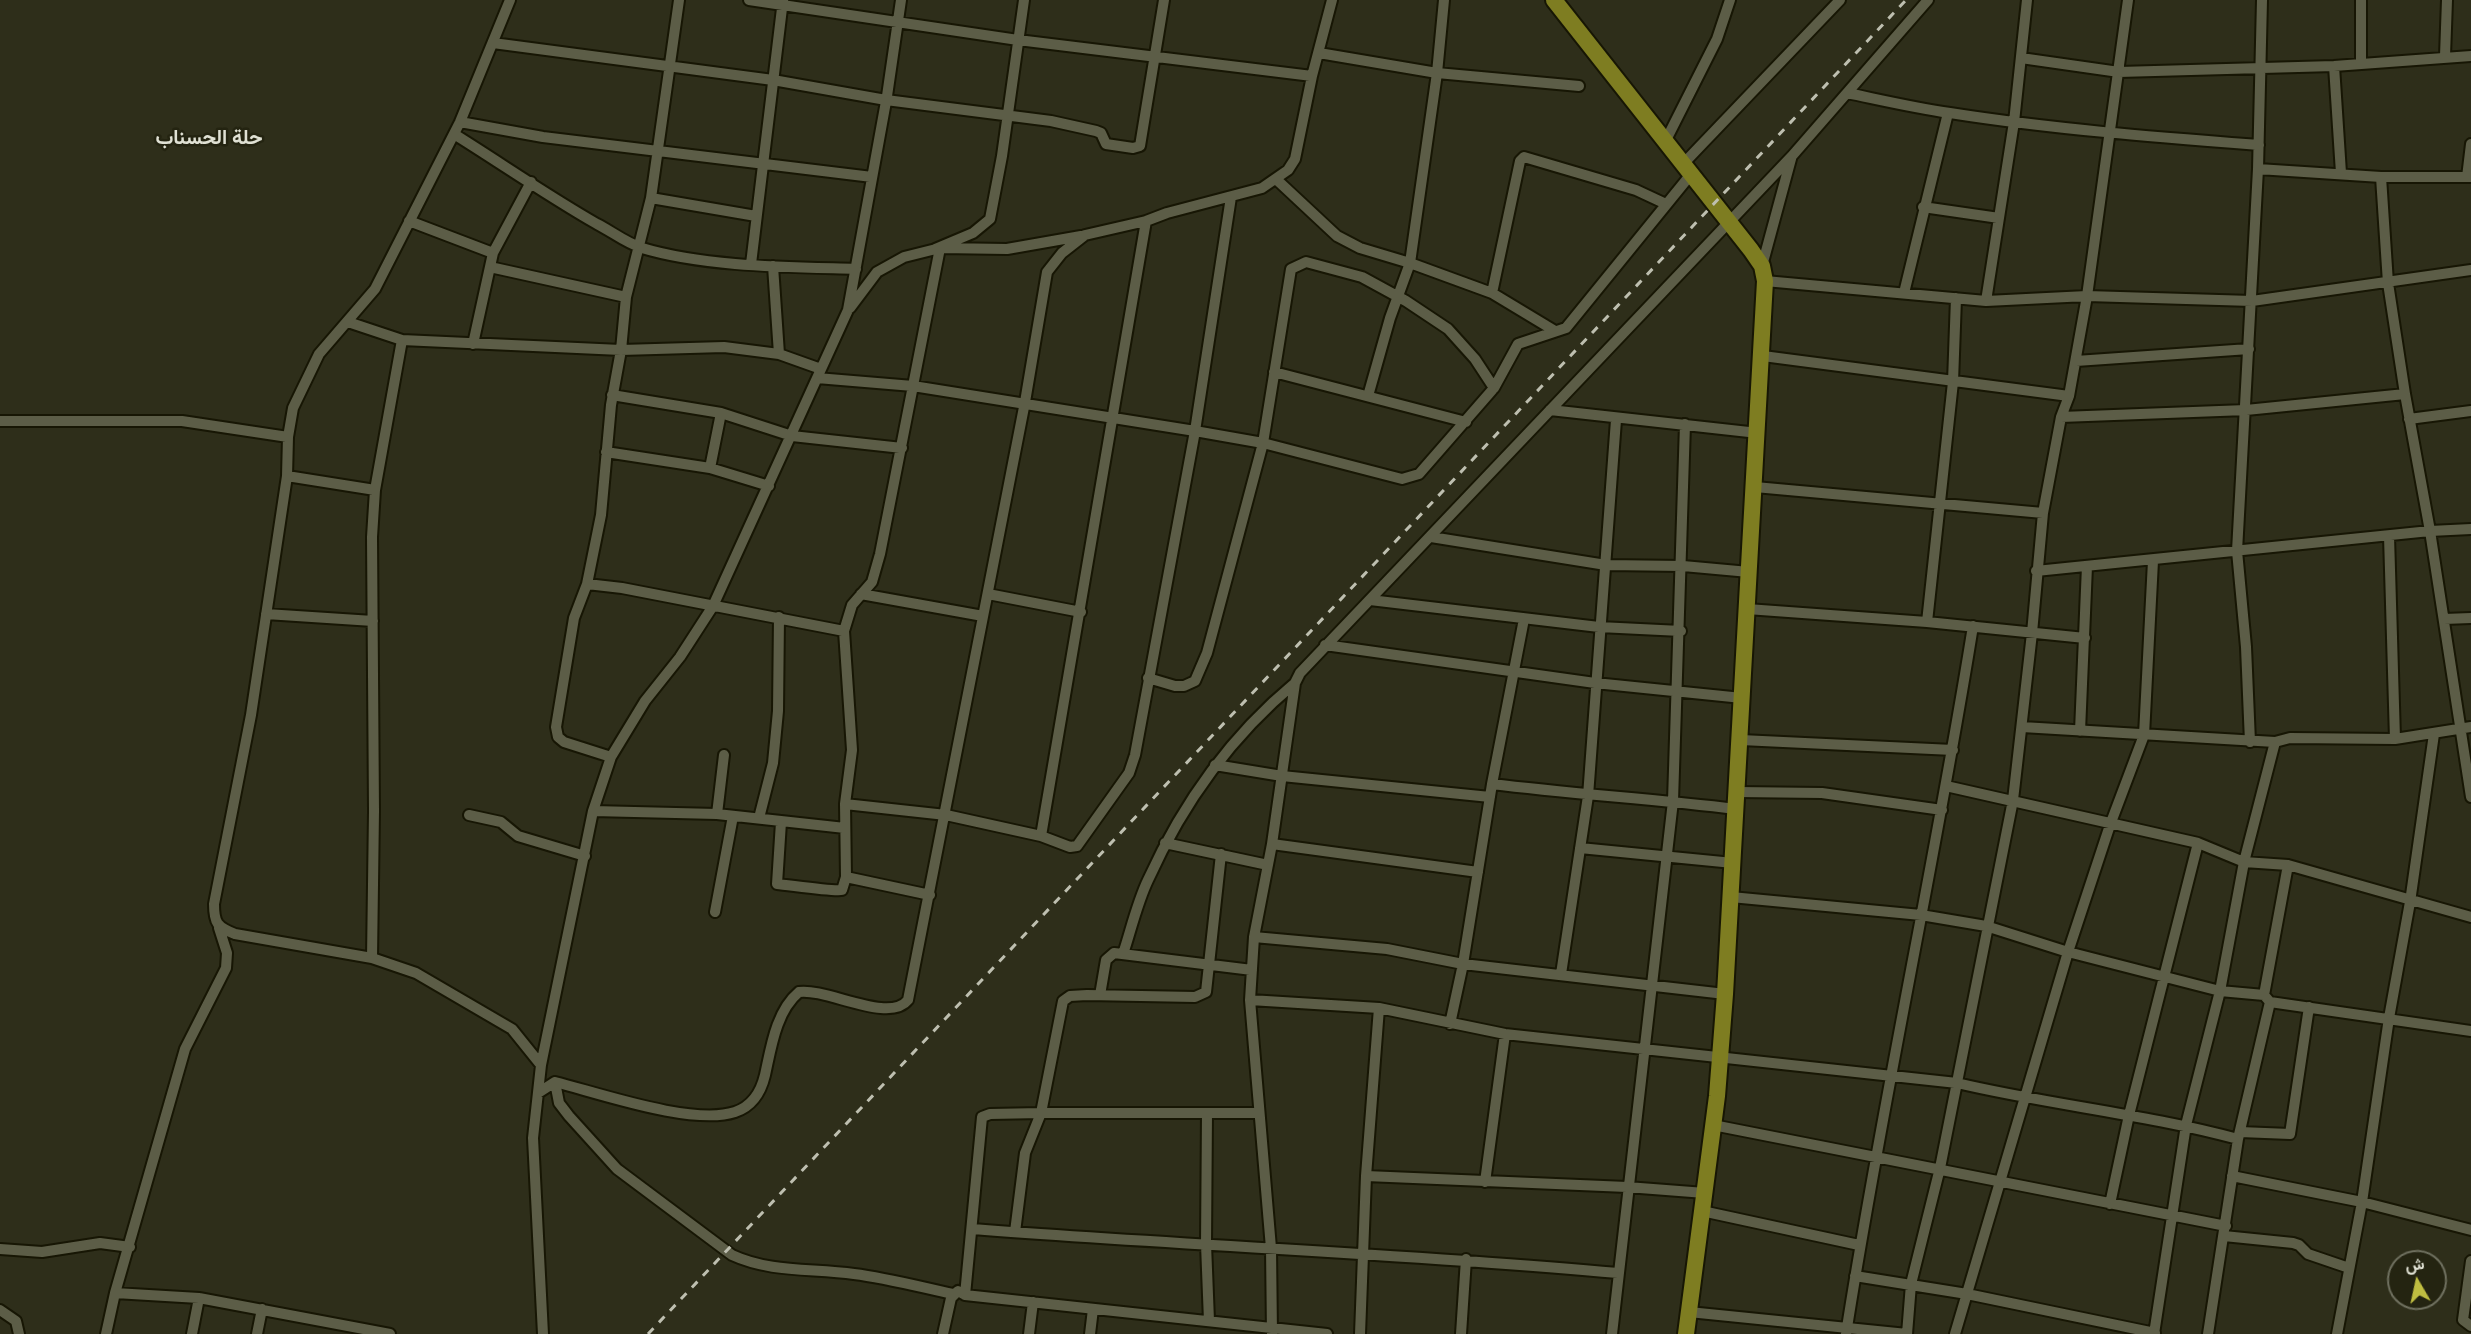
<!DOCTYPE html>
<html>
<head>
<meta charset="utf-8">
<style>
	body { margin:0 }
	#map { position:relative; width:2471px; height:1334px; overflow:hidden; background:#2e2e1a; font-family:"IBM Plex Sans",Vazirmatn,sans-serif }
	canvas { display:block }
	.north { position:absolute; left:2387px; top:1250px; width:60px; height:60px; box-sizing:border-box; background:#242411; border:2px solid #6f705f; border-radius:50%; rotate:351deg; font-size:16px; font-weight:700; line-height:24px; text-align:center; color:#e0e1d4 }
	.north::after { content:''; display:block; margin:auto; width:21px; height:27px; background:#c0be41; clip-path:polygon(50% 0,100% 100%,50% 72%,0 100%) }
</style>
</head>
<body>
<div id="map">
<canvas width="2471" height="1334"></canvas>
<div class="north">ش</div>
</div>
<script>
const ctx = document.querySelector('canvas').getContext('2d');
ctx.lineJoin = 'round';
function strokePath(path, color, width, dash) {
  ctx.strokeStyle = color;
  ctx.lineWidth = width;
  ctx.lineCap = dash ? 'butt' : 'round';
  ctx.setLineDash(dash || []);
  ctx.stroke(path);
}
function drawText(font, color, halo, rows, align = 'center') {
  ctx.font = font + ' "IBM Plex Sans",Vazirmatn,sans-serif';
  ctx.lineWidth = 5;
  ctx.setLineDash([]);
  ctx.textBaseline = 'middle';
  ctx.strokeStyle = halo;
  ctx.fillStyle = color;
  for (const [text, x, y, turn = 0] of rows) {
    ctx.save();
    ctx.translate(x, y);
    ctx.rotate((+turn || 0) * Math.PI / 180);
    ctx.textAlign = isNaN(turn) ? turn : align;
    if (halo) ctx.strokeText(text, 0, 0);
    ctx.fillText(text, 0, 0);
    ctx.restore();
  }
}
const street = new Path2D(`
	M 510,0 L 460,122 L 375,289 L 319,354 L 293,408 L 288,437 L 287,476 L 251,715 L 214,904 C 214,923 217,927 235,934 L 372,958 L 416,973 L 512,1029 L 541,1065
	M 749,0 L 1018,40 L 1312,76
	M 493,43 L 773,80 L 886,100 L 1051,121 L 1096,131 L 1101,133 L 1106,144 L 1133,148 L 1140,146 L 1164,0
	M 1319,53 L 1437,73 L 1579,86
	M 2445,56 L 2447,0
	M 2021,58 L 2119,72 L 2334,66 L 2471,56
	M 2361,64 L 2361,0
	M 2334,66 L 2341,173
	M 1847,93 C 1881,100 1915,108 1950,113 C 2052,129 2156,137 2259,145
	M 460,122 L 543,137 L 872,177
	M 454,134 C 502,164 548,196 597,224 C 611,231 626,243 642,248 C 705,267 790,267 856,269
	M 1666,140 L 1717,39 L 1730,0
	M 1684,163 L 1840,0
	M 2258,169 L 2381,177 L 2471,177
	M 2381,177 L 2388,283 L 2405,394 L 2430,531 L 2471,797
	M 2467,177 L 2471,144
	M 1277,180 L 1337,236 L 1360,248 L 1410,263 L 1492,293 L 1555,331
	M 651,198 L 756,216
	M 1923,207 L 1999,218
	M 409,221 L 493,253
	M 935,249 L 973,233 L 990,219 L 1002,156 L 1024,0
	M 751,264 L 783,0
	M 773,266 L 779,354
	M 1762,266 L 1791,159
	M 490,267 L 626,297
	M 1765,281 L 1986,301 L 2087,296 L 2252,301 L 2471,270
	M 1492,293 L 1520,161 L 1524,157 L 1636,190 L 1666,204
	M 1904,293 L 1948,113
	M 1986,301 L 2014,122 L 2027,0
	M 850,308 L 877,272 L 904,257 L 940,248 L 1007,249 L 1081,236
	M 348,322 L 402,340 L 621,350 L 724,347 L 779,354 L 821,369
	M 473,344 L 493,253 L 531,182
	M 1763,356 L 2069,396
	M 2076,361 L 2249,349
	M 1274,372 L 1466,422
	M 817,378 L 913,386 L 1195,431 L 1263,443 L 1402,479 L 1419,474 L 1494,388 L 1475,359 L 1448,329 L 1406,301 L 1362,277 L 1306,262 L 1291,269 L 1263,443 L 1207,653 L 1195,681 L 1184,686 L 1175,686 L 1148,678
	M 1494,388 L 1518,344 L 1566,328 L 1692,173
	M 612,395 L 721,413 L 792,436 L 902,448
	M 1368,396 L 1390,318 L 1410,263 L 1437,73 L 1444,0
	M 1550,410 L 1758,433
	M 2061,417 L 2246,410 L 2405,394
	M 2409,419 L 2471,411
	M 0,421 L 182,421 L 288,437
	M 606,452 L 710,468 L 769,486
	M 710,468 L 721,413
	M 287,476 L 375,490
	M 1755,487 L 2043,513
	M 2389,536 L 2395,739
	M 1431,537 L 1606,565 L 1683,566 L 1749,572
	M 2036,571 L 2430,531 L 2471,529
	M 587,584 L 622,588 L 844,631
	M 861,594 L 983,616
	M 988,594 L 1081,612
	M 1370,600 L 1599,627 L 1681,631
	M 1747,609 L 1927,622 L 2085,638
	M 266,614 L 373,621
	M 2444,619 L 2471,618
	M 1927,622 L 1953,382 L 1956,298
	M 1325,645 L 1595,683 L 1742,698
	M 2022,727 L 2275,742 L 2290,738 L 2395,739 L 2471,727
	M 2080,731 L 2087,566
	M 1741,740 L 1953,750
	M 2250,742 L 2246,647 L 2237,551 L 2258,169 L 2262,0
	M 611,757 L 564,742 L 558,737 L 556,727 L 574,618 L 587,584 L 601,515 L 611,405 L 621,350 L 626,297 L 651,198 L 679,0
	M 1215,765 L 1282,776 L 1490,797
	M 1492,784 C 1573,794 1655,799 1736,809
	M 1946,786 L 2198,843 L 2244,862 L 2288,865 L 2471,917
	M 1737,792 L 1822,793 L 1942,810
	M 845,804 L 946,815 L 1041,836 L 1070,847 L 1077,846 L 1129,773 L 1135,755 L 1195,431 L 1231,197
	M 593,811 L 717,814 L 845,828
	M 717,814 L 724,755
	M 469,815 L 501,822 L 518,836 L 585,856
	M 759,818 L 773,763 L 778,711 L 779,617
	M 781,822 L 777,884 C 789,885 834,892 842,890 L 846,877 L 845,804 L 852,750 L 844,631 L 852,605 L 872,582 L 880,554 L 940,248
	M 1041,836 L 1146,221
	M 1165,843 L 1268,865
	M 1272,844 L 1478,872
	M 1580,848 L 1733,863
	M 846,877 L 930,895
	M 1731,897 L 1921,915 L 1986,926 L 2068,952 L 2220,991 L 2264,995 L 2270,1002 L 2471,1031
	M 715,912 L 733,816
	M 1254,937 L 1387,949 L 1463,964 L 1725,994
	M 1123,954 C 1131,930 1137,903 1148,880 C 1182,805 1231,736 1295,683
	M 372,958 L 374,811 L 372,537 L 375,490 L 402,340
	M 1561,974 L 1588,796 L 1616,420
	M 1100,995 L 1106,960 L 1114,953 L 1252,970
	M 2264,995 L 2288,865
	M 1250,1000 L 1379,1008 L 1505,1034 L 1957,1083 C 2050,1105 2146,1114 2238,1139
	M 1450,1024 L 1463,964 L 1492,784 L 1524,619
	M 555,1082 L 559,1103 L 569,1116 L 617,1169 L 732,1255 C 771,1273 812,1268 854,1274 C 887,1278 920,1287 953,1294
	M 538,1093 L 555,1082 C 599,1093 693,1126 735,1112 C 753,1106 761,1092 765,1075 C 771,1048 776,1011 799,992 C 827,988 889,1024 908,1000 L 1025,402 L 1047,272 L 1062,253 L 1085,235 L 1146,221 L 1167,213 L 1262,188 L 1288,170 L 1295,159 L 1312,76 L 1332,0
	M 1207,1113 L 1206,1244 L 1209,1321
	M 1713,1125 L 2226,1226
	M 2240,1132 L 2290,1134 L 2309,1007
	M 1366,1176 L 1627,1187 L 1705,1193
	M 2232,1176 L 2362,1202 L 2471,1230
	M 1485,1182 L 1505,1034
	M 2110,1204 L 2129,1115 L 2198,843
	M 1702,1211 L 1859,1245
	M 973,1229 C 1188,1246 1403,1253 1618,1273
	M 1015,1232 L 1025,1153 L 1041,1113 L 1063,1001 L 1070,996 L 1087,995 L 1195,997 L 1206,992 L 1221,854
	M 2224,1236 L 2293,1243 L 2299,1245 L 2308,1254 L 2349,1268
	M 0,1249 L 42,1252 L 100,1243 L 130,1247
	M 2471,1261 L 2463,1320 L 2471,1326
	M 1855,1276 L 1967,1294 L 2155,1333
	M 115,1293 L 185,1049 L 226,968 L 227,953 L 219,928
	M 965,1295 L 982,1117 L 990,1114 L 1041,1113 L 1259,1113
	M 0,1310 L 16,1321 L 19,1334
	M 1689,1312 L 1907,1334
	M 106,1334 L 115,1293 L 199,1298 L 390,1334
	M 192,1334 L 199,1298
	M 257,1334 L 262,1309
	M 543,1334 L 533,1138 L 541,1065 L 593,811 L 611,757 L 645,701 L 680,657 L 713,606 L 848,310 L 887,96 L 901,0
	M 943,1334 L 951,1298 L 958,1291 L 965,1295 L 1327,1334
	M 1029,1334 L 1033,1302
	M 1090,1334 L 1093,1309
	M 1272,1334 L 1271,1248 L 1250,1000 L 1254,937 L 1272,844 L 1295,683 L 1300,673 L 1792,156 L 1928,0
	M 1360,1334 L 1366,1176 L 1379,1008
	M 1461,1334 L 1466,1259
	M 1612,1334 L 1673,801 L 1685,424
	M 1846,1334 C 1883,1097 1935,863 1973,626
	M 1907,1334 L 1911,1284 L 1940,1168 L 2013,800 L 2032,633 L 2043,513 L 2061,417 L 2069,396 L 2087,296 L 2128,0
	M 1955,1334 L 2068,952 L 2110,825 L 2144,735 L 2153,561
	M 2154,1334 L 2186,1125 L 2220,991 L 2244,862 L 2275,742
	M 2208,1334 L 2238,1139 L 2270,1002
	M 2337,1334 L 2362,1202 L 2389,1018 L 2410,902 L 2434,734`);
const primary = new Path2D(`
	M 1554,0 L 1751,250 L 1762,266 L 1765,281 L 1725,994 L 1717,1096 L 1686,1334`);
strokePath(street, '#171604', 14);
strokePath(primary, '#171604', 20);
strokePath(street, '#5c5d47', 10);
strokePath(primary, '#7e7d21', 16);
strokePath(new Path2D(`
	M 648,1334 L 1906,0`), '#bebfb0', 3, [8, 8]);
drawText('bold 20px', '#e0e1d4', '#242411', [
	["حلة الحسناب",209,138]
]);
</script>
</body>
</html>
